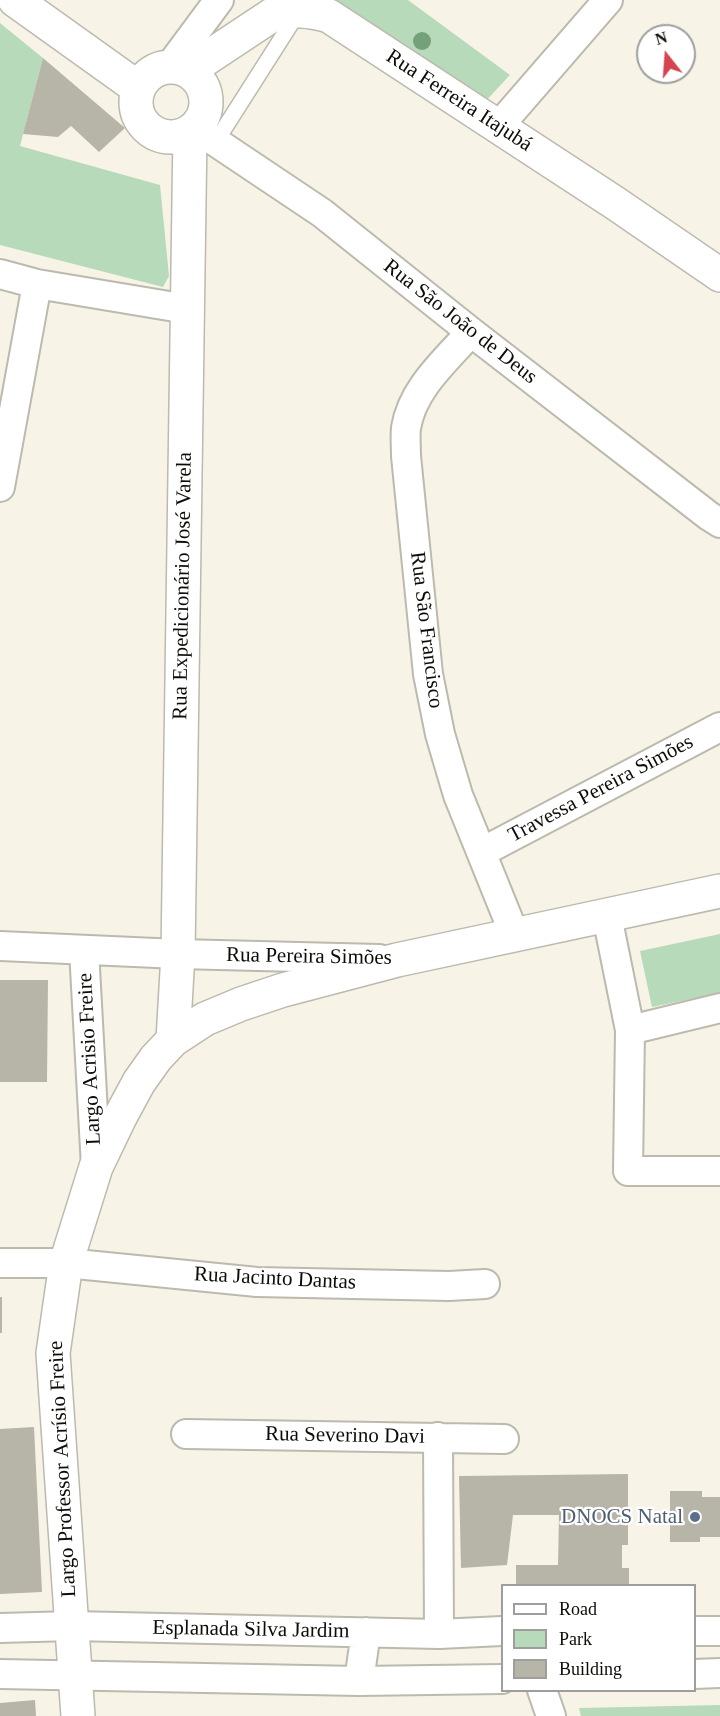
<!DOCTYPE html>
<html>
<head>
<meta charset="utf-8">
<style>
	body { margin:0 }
	#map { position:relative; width:720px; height:1716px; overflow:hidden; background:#f7f4e7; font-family:"Times New Roman",serif }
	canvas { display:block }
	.legend { position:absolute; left:501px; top:1584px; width:195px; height:108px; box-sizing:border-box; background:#fff; border:2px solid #9e9e9c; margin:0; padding:8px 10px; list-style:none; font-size:18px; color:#0d0c08 }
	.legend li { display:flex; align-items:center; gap:12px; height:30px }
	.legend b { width:30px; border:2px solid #9e9e9c }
	.north { position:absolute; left:636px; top:24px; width:60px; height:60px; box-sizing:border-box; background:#fff; border:2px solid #9e9e9c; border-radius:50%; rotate:343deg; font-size:16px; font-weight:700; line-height:24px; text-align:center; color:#0d0c08 }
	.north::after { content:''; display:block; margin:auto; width:21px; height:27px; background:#d5454f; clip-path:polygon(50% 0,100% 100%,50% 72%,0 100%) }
</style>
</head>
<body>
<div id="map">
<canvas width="720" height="1716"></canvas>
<ul class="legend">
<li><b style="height:8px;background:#fff"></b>Road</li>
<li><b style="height:16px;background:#b7daba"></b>Park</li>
<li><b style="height:16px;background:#b7b4a8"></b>Building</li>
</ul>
<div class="north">N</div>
</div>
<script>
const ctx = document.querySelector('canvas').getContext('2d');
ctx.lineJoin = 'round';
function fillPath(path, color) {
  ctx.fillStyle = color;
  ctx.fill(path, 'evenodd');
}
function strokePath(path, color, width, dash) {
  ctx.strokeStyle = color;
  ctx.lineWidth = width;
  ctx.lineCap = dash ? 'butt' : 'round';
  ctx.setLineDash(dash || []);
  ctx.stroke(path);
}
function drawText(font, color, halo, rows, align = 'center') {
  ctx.font = font + ' "Times New Roman",serif';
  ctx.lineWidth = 4.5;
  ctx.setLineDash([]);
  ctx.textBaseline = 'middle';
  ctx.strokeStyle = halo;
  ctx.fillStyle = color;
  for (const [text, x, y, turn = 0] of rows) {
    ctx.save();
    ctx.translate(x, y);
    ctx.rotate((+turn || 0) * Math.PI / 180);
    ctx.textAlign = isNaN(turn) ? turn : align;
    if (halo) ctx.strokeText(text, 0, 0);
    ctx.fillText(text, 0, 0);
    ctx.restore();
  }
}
fillPath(new Path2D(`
	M 287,0 L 408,0 L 510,75 L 483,104 Z
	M 0,23 L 43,58 L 20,146 L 160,185 L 169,276 L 163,287 L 0,245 Z
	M 720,934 L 720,993 L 652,1007 L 640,951 Z
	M 720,1705 L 720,1716 L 581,1716 L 579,1708 Z`), '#b7daba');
fillPath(new Path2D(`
	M 43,58 L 125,128 L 99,152 L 71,126 L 58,137 L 23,134 Z
	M 0,980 L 48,980 L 47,1082 L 0,1082 Z
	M 0,1297 L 2,1297 L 2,1333 L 0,1333 Z
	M 34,1427 L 42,1592 L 0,1594 L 0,1429 Z
	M 628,1474 L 628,1545 L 622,1545 L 622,1568 L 629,1568 L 629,1586 L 516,1586 L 516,1565 L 558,1565 L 559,1515 L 513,1515 L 507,1565 L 461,1568 L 459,1476 Z
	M 670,1491 L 702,1491 L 702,1497 L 720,1497 L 720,1537 L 700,1537 L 700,1542 L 670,1542 Z
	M 35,1700 L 36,1716 L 0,1716 L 0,1703 Z`), '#b7b4a8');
const service = new Path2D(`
	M 215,143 L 299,11`);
const minor = new Path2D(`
	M 170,66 L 219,0
	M 498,127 L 608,0
	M 195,128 L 322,213 L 471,332 L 709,516 L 720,523
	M 0,274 L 37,284 L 187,309
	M 471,332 C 446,360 412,389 406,428 C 405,436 406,447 406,456 L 428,674 L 440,734 L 458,795 L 515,936
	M 0,487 L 37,284
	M 482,852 L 720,727
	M 607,916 L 630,1030 L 720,1008
	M 0,946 L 178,954 L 379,959
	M 84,950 L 96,1167
	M 630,1030 L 628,1171 L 720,1171
	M 0,1263 L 66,1263 L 257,1282 L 449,1286 L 485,1284
	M 186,1434 L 504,1439
	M 438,1437 L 439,1634
	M 0,1628 L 72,1626 L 439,1634 L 502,1631
	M 694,1631 L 720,1631
	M 0,1674 L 359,1681 L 502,1679
	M 694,1674 L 720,1673
	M 359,1681 L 366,1632
	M 542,1690 L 551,1716`);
const tertiary = new Path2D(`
	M 15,0 L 138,88
	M136 102a35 35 0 1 1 70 0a35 35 0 1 1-70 0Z
	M 189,70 L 272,15 C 292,9 309,10 329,16 L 615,203 L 720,275
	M 173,1040 L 178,954 L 190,132
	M 78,1716 L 53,1353 L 66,1263 L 96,1167 L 119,1119 L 139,1082 L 156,1058 L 173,1040 L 205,1019 L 241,1004 L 283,990 L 397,960 L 720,891`);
strokePath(service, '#bcb9ad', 18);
strokePath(minor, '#bcb9ad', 32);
strokePath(tertiary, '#bcb9ad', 36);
strokePath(service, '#fff', 15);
strokePath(minor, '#fff', 28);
strokePath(tertiary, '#fff', 33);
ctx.fillStyle = '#74a07a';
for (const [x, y] of [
	[422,41]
]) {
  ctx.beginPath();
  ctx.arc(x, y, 9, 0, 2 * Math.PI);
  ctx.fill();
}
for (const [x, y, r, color] of [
	[695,1517,6,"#5c6f8a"]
]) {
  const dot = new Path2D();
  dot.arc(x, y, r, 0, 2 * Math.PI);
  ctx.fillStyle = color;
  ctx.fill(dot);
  strokePath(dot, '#fff', 2);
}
drawText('21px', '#0d0c08', '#fff', [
	["Rua Ferreira Itajubá",459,101,33],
	["Rua São João de Deus",460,322,38],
	["Rua Expedicionário José Varela",183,586,-89],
	["Rua São Francisco",426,630,83],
	["Travessa Pereira Simões",601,789,-28],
	["Rua Pereira Simões",309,957,1],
	["Largo Acrisio Freire",90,1059,-93],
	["Rua Jacinto Dantas",275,1279,3],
	["Rua Severino Davi",345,1436,1],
	["Largo Professor Acrísio Freire",63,1469,-93],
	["Esplanada Silva Jardim",251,1630,1]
]);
drawText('21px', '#4e5e75', '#fff', [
	["DNOCS Natal",683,1517]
], 'right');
</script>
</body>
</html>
